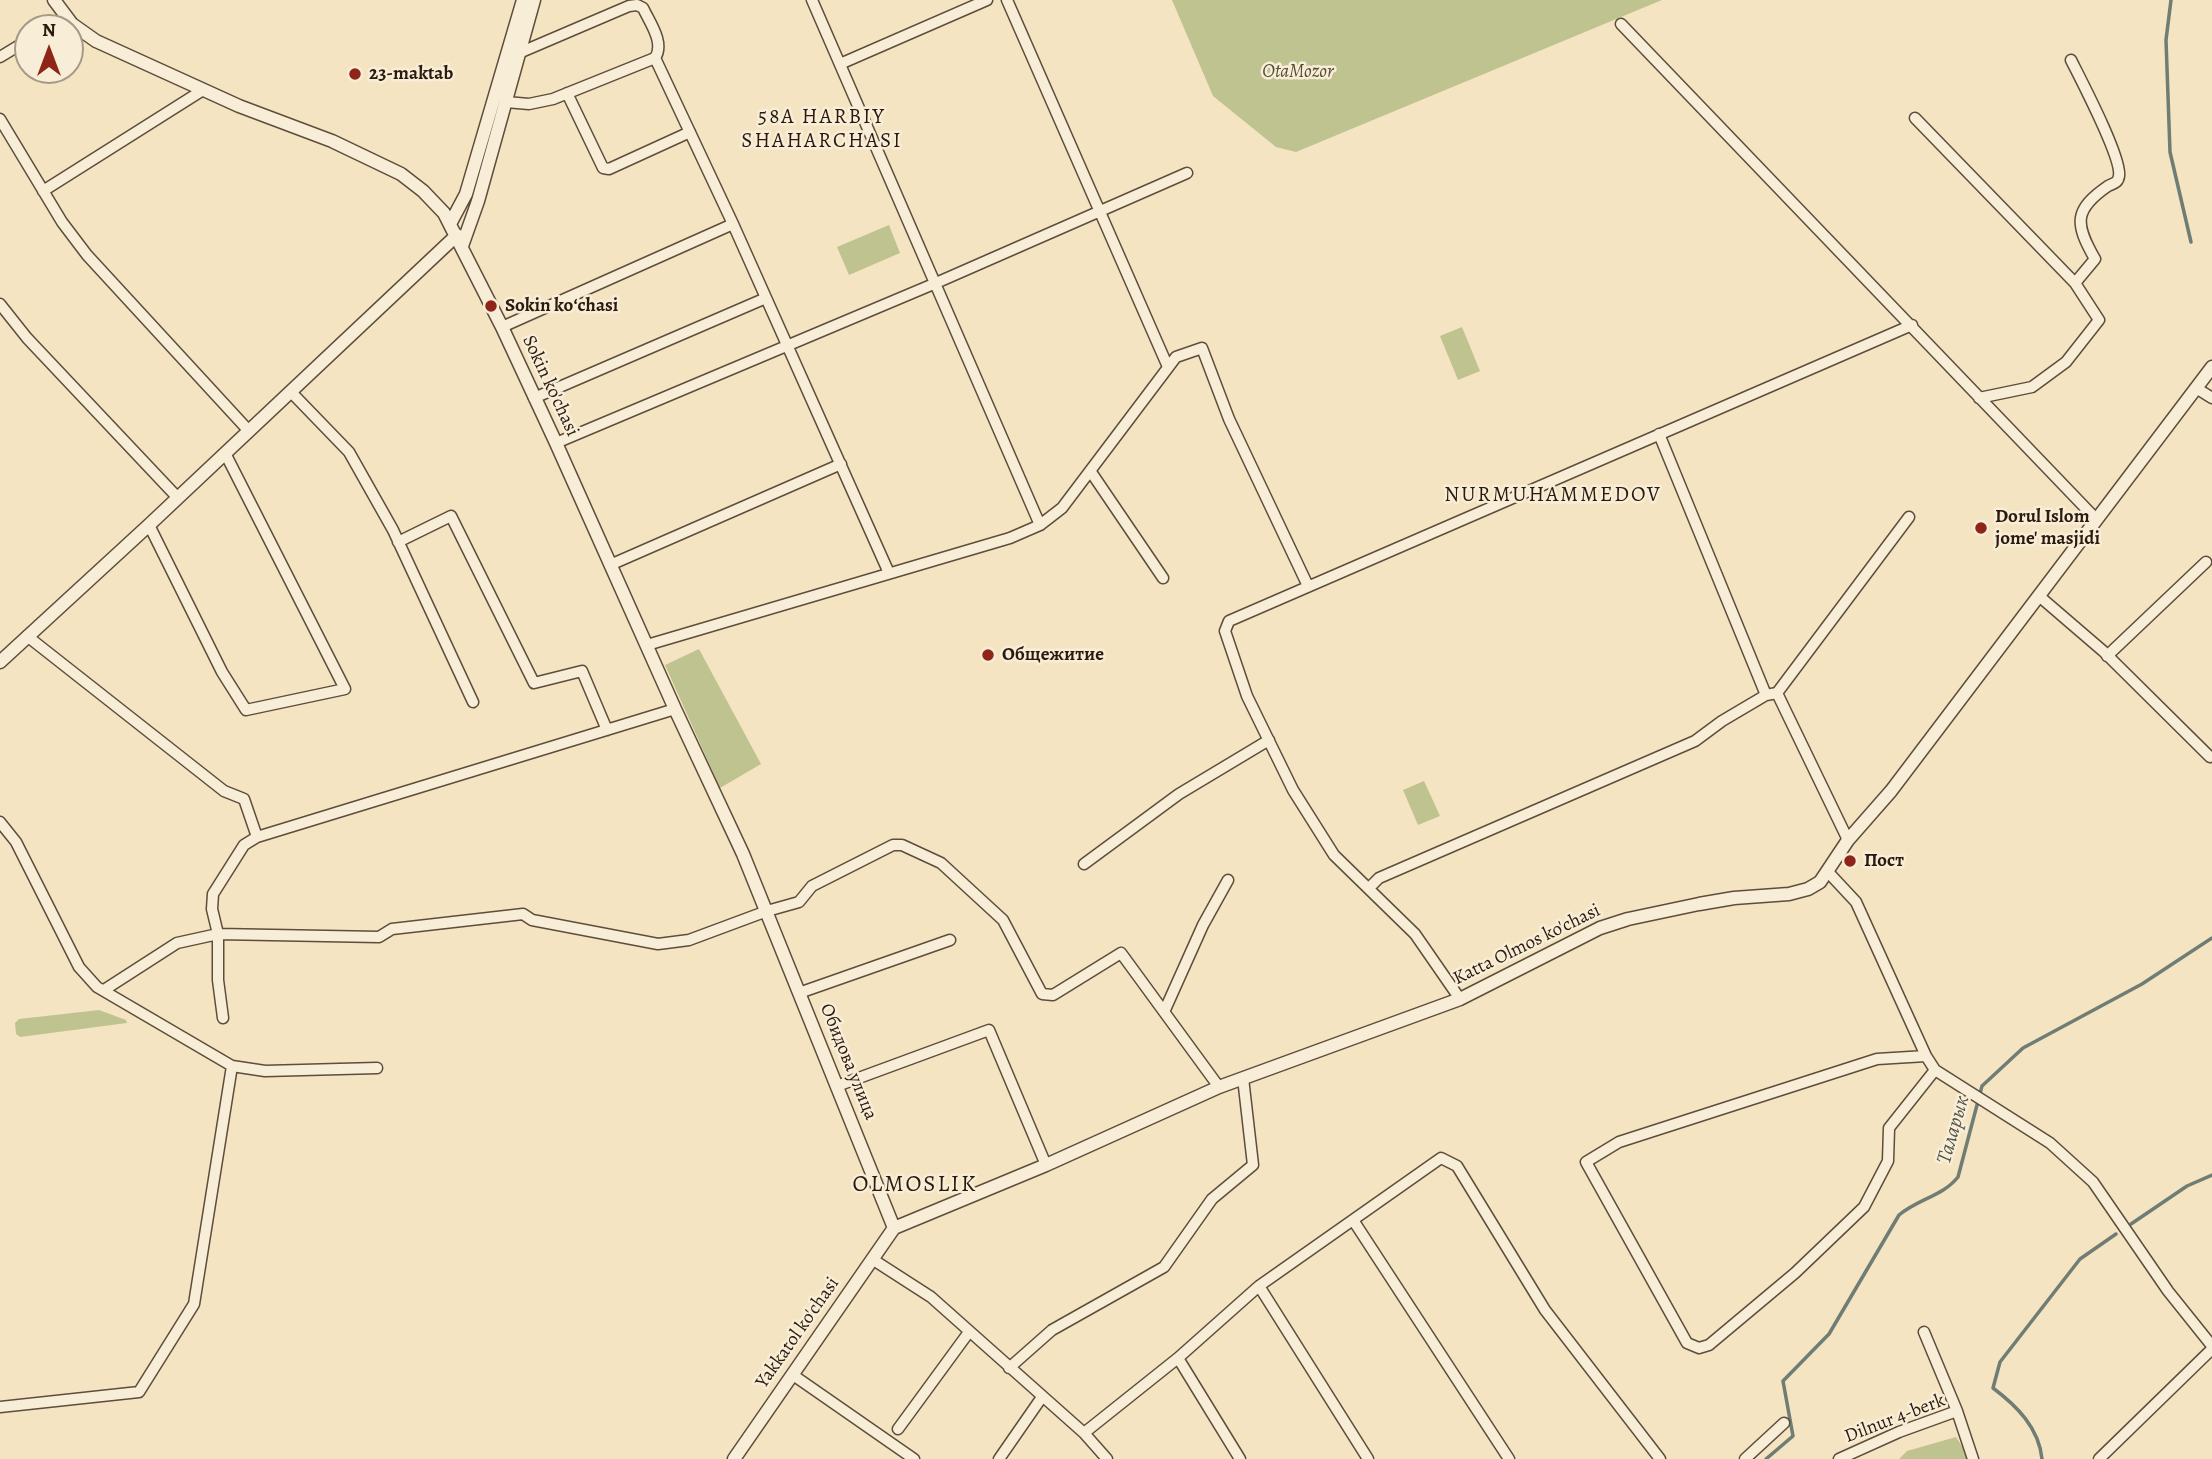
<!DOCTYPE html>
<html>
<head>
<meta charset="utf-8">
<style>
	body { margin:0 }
	#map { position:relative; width:2212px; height:1459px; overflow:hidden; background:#f4e4c1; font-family:Alegreya,serif }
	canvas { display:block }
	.north { position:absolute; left:14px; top:14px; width:70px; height:70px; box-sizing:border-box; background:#f8edd7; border:2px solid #a69987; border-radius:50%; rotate:0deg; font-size:19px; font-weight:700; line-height:28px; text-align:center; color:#2b1b0f }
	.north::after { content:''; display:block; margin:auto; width:24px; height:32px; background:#8f2418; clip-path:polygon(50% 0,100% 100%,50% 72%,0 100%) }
</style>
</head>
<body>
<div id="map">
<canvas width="2212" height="1459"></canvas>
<div class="north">N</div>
</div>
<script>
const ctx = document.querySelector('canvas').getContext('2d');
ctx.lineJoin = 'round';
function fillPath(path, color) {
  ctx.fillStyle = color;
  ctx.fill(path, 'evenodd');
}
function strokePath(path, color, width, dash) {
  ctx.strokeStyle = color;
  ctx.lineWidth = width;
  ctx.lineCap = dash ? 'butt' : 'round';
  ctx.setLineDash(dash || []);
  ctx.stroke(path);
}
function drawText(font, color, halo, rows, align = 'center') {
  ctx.font = font + ' Alegreya,serif';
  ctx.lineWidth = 5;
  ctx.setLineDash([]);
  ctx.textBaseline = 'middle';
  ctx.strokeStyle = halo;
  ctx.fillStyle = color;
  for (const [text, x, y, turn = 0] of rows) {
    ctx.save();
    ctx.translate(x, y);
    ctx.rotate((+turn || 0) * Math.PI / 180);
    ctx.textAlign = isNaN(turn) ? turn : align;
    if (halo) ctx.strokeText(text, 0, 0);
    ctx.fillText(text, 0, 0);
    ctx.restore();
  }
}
fillPath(new Path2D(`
	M 1172,0 L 1662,0 L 1296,152 L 1276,147 L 1213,96 Z
	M 889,225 L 900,253 L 849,275 L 837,247 Z
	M 1462,327 L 1480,371 L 1458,380 L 1440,336 Z
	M 699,649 L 761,764 L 720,788 L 665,665 Z
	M 1424,781 L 1440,816 L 1418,825 L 1403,790 Z
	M 99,1010 L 126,1020 L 127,1023 L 20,1037 L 16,1034 L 15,1023 L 19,1019 Z
	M 1956,1437 L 1970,1459 L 1899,1459 L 1907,1451 Z`), '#bfc390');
strokePath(new Path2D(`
	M 2171,0 L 2166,40 L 2170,152 L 2191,242
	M 2131,1224 L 2187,1186 L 2212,1175
	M 1766,1459 L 1793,1436 L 1783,1381 L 1829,1334 L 1899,1215 C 1918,1199 1943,1196 1958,1177 L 1982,1086 L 2023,1048 L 2142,984 L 2212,938
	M 2042,1459 C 2039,1428 2017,1406 1993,1388 L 2000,1362 L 2080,1259 L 2116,1234`), '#6f7d74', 3.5);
const minor = new Path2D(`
	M 812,0 L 1040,525
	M 1007,0 L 1168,367
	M 1621,24 L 2096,519
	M 48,28 L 66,17
	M 519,53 L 629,6 L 637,5 L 643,8 C 650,23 665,43 655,58
	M 0,57 L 28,40
	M 2071,60 C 2081,80 2122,158 2119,176 C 2118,183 2114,183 2108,186 C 2073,210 2075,224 2095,259 L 2075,283
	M 840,64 L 987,0
	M 567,93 L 603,168 L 609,169 L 690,132
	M 506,102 L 529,104 L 553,99 L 655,58 L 733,224 L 889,573
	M 1915,118 L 2075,283 L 2099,320 L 2066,362 L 2032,387 L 1979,398
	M 0,119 L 62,222 L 87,255 L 249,431
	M 43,191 L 203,90
	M 0,304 L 27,338 L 178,498
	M 502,327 L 733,224
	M 2196,388 L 2212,398
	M 291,392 L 349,452 L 393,530 L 473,702
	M 534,398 L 766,298
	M 556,443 L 936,283 L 1187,173
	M 1091,472 L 1163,578
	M 149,525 L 222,672 L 246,710 L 345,689 L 225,453
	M 398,542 L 451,516 L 534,683 L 582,671 L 607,730
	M 610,565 L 841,464
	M 2039,596 L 2103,651 L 2210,757
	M 27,636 L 224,791 L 244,799 L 257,837
	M 647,645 L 1010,538 L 1040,525 L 1062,508 L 1176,357 L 1202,348 L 1229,419 L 1308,586
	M 2107,656 L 2206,562
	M 1777,693 L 1848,840
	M 1766,695 L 1777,693 L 1909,517
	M 0,822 L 16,842 L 79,967 L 97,987 L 232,1066 L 265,1071 L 377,1068
	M 1084,864 L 1179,794 L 1269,740
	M 1828,872 L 1856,902 L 1926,1056 L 1935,1070 L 2050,1143 L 2093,1182 L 2168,1291 L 2212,1346
	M 1369,888 L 1379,878 L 1695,741 L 1722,721 L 1766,695 L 1659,434
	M 104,990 L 177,943 L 218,934 L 379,937 L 392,929 L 523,914 L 532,920 L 658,944 L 689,940 L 767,911 L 799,902 L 812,886 L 893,845 L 902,845 L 941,863 L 1003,920 L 1042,994 L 1053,995 L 1121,953 L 1219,1087
	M 799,993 L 950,940
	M 1460,999 L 1415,934 L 1334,855 L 1293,790 L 1247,696 L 1225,631 L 1229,621 L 1912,325
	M 1164,1012 L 1203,925 L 1228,880
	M 223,1018 L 218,980 L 218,934 L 212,909 L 213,894 L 244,845 L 257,837 L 675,709
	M 1926,1056 L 1877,1059 L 1619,1142 L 1586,1162 L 1687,1343 L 1699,1348 L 1709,1345 L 1795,1273 L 1864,1207 L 1888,1161 L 1889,1128 L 1935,1070
	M 837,1086 L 989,1030 L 1046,1165
	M 1353,1220 L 1509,1459
	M 872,1259 L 931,1297 L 1084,1433 L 1107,1459
	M 1259,1286 L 1368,1459
	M 1924,1332 L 1957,1411
	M 1178,1358 L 1240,1459
	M 1009,1368 L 1052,1330 L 1164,1267 L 1212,1199 L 1253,1165 L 1243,1078
	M 793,1375 L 914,1459
	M 0,1407 L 139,1392 L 194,1304 L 232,1066
	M 898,1429 L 969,1332
	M 1084,1433 L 1178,1358 L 1259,1286 L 1441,1158 L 1457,1166 L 1545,1310 L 1660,1459
	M 999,1459 L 1042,1397
	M 1745,1459 L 1784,1423
	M 1839,1459 L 1899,1432 L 1957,1411 L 1973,1459
	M 2099,1459 L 2212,1349`);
const tertiary = new Path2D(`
	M 54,0 L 72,24 L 96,41 L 239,106 L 332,141 L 401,174 L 423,191 L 444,213 L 502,327 L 556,443 L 675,709 L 743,854 L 894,1228
	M 450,224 L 466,194 L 523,0
	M 462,246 L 478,201 L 534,0
	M 0,662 L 149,525 L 457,235
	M 894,1228 L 1046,1165 L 1219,1087 L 1460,999 L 1600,928 L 1628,919 L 1699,904 L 1734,898 L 1789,894 L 1808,889 L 1820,882 L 1848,840 L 1891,791 L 2212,367
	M 734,1459 L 894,1228`);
strokePath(minor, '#5d4d3c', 13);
strokePath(tertiary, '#5d4d3c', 15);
strokePath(minor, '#f8edd7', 10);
strokePath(tertiary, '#f8edd7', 12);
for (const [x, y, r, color] of [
	[355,74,7,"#8f2418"],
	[491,306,7,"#8f2418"],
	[1981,528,7,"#8f2418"],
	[988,655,7,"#8f2418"],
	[1850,861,7,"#8f2418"]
]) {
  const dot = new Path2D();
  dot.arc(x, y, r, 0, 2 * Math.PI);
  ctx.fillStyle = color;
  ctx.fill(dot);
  strokePath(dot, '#f8edd7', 2.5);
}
drawText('italic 19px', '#574d36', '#f8edd7', [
	["OtaMozor",1298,72]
]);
drawText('bold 19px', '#2b1b0f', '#f8edd7', [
	["23-maktab",369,74],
	["Sokin koʻchasi",505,306],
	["Dorul Islom",1995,517],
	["jome' masjidi",1995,539],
	["Общежитие",1002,655],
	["Пост",1864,861]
], 'left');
drawText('19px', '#2b1b0f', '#f8edd7', [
	["Sokin ko'chasi",550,386,65],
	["Katta Olmos ko'chasi",1527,945,-26],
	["Обидова улица",848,1062,68],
	["Yakkatol ko'chasi",798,1333,-55],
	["Dilnur 4-berk",1895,1419,-21]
]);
ctx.letterSpacing = '2px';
drawText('21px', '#2b1b0f', '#f8edd7', [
	["58A HARBIY",822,118],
	["SHAHARCHASI",822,142],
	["NURMUHAMMEDOV",1553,496]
]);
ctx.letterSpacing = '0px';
drawText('italic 21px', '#53544a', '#f8edd7', [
	["Таларык",1954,1130,-74]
]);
ctx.letterSpacing = '2px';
drawText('23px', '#2b1b0f', '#f8edd7', [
	["OLMOSLIK",915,1185]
]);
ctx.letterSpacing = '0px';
</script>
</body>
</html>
